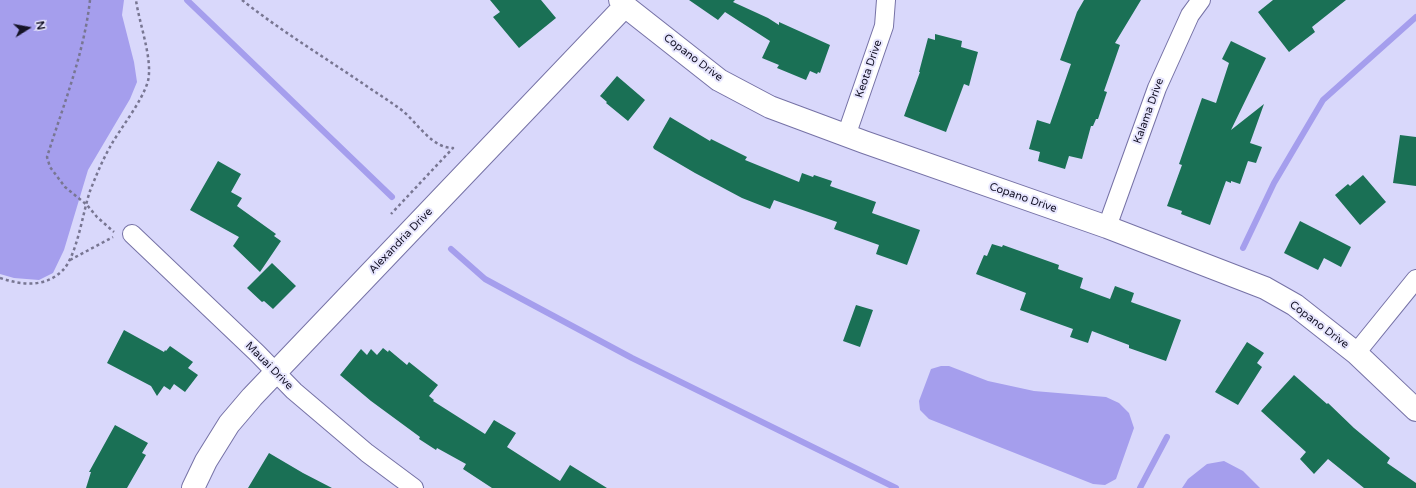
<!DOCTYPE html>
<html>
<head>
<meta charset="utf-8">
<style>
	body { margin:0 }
	#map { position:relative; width:1416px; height:488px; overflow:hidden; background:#d9d8fb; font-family:"Varela Round",sans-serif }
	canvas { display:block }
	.north { position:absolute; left:8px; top:8px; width:40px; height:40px; -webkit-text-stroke:3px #e7e6fe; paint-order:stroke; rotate:79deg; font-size:11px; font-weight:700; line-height:16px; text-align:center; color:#151327 }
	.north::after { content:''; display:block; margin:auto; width:14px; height:18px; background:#151327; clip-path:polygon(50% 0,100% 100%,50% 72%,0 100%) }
</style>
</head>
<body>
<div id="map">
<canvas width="1416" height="488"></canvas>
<div class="north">N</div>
</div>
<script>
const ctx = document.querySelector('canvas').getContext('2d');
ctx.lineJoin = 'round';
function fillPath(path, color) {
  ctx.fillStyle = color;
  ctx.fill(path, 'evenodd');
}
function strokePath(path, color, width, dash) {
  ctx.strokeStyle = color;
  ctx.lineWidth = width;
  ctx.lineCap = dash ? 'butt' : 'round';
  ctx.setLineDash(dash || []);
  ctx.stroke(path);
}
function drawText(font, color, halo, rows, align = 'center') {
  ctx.font = font + ' "Varela Round",sans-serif';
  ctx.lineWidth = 4;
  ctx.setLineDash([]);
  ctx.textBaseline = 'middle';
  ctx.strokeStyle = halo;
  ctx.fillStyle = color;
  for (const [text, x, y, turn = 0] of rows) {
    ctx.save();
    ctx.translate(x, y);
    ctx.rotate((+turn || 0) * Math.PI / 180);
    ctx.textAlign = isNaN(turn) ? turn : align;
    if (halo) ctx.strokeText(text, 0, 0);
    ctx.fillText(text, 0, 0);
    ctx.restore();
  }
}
fillPath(new Path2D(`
	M 0,0 L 124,0 L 122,15 L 134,62 L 137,82 L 130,99 L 88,170 L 64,250 L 53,273 L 39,280 L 14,278 L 0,274 Z
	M 941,366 L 949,366 L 988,381 L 1034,391 L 1106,397 L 1119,403 L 1129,413 L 1134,428 L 1116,479 L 1105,485 L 1093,484 L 929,419 L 920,410 L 919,401 L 931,369 Z
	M 1224,461 L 1243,471 L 1260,488 L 1182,488 L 1188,479 L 1207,464 Z`), '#a59eed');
strokePath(new Path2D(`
	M 187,0 L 392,197
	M 1243,248 L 1274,183 L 1323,100 L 1416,17
	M 451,249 L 485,279 L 520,298 L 632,358 L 896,488
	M 1140,488 L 1167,437`), '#a59eed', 6);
fillPath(new Path2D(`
	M 490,0 L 541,0 L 556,18 L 519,48 L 493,17 L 500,12 Z
	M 689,0 L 735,0 L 733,2 L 768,18 L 779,25 L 779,22 L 830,45 L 820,73 L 818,72 L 817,74 L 810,71 L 806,80 L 777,68 L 779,65 L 762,58 L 770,41 L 725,12 L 718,20 Z
	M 1084,0 L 1141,0 L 1115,43 L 1120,45 L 1104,91 L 1107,92 L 1098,119 L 1096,119 L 1093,126 L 1091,126 L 1082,159 L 1069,156 L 1065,169 L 1038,161 L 1040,152 L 1029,149 L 1037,120 L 1050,124 L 1071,64 L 1060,60 L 1077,12 Z
	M 1273,0 L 1346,0 L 1312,27 L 1315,32 L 1289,52 L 1258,12 Z
	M 935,34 L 962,41 L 961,47 L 978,52 L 969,86 L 964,84 L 946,132 L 904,116 L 920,72 L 919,72 L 928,38 L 935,40 Z
	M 1231,41 L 1266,58 L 1231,130 L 1264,104 L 1250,143 L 1262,147 L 1256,163 L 1248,161 L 1240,184 L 1231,181 L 1231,183 L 1226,181 L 1210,225 L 1181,214 L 1182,211 L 1167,206 L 1182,165 L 1179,164 L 1202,98 L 1216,103 L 1229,63 L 1222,59 Z
	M 617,76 L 645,100 L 628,121 L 606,103 L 607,102 L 600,96 Z
	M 670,117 L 710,141 L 711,139 L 747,157 L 745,160 L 799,182 L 802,173 L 813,177 L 814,175 L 832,181 L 830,186 L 876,202 L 872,213 L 920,230 L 907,265 L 876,254 L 879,245 L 834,229 L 837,222 L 774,200 L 770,209 L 742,198 L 695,173 L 654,149 L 653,147 Z
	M 1400,135 L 1416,137 L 1416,186 L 1393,183 Z
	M 218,161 L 241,174 L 231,192 L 242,198 L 237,206 L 276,234 L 274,236 L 281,241 L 260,272 L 233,246 L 239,237 L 190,210 Z
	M 1363,175 L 1386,202 L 1360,225 L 1335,195 L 1348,184 L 1350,186 Z
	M 1300,221 L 1351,247 L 1341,267 L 1324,258 L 1318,270 L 1284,253 Z
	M 992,244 L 1002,247 L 1003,245 L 1059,265 L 1058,269 L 1083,278 L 1080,288 L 1110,299 L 1115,286 L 1134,293 L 1131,302 L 1181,320 L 1166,361 L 1129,348 L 1129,345 L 1092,331 L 1088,343 L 1070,337 L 1073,329 L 1020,310 L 1026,293 L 976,274 L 984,255 L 987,256 Z
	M 272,263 L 296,286 L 273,309 L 264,301 L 262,302 L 247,288 Z
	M 856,305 L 873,310 L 860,347 L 843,341 Z
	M 124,330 L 164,352 L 165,350 L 166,351 L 170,346 L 193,362 L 188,368 L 198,375 L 185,392 L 174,384 L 170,390 L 164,386 L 157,396 L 151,386 L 107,363 Z
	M 1247,342 L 1264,353 L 1257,363 L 1262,367 L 1238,405 L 1215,392 Z
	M 383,348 L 388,352 L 389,350 L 407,365 L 409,362 L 438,385 L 429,396 L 434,400 L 433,401 L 485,434 L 494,420 L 516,433 L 507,447 L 560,481 L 570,465 L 607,488 L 492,488 L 463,469 L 466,464 L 437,448 L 436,450 L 419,439 L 420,437 L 371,401 L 340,375 L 361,349 L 367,355 L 371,349 L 377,355 Z
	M 1294,375 L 1327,404 L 1328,403 L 1354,428 L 1390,458 L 1387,463 L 1416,483 L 1416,488 L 1364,488 L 1328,459 L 1314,474 L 1300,459 L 1306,452 L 1261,411 Z
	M 115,425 L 148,443 L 142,453 L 146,455 L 127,488 L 86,488 L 91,472 L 89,472 Z
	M 269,453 L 303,473 L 332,488 L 248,488 Z`), '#1a7055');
const minor = new Path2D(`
	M 846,136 L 884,26 L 886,0
	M 1107,227 L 1157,88 L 1190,15 L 1201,0
	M 132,234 L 257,353 L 294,391 L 367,453 L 414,488
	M 1356,353 L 1416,279`);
const tertiary = new Path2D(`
	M 620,0 L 625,6 L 719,80 L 770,107 L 864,142 L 1107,227 L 1265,288 L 1295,305 L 1356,353 L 1416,410
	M 193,488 L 206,461 L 229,424 L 252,397 L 625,6`);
strokePath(minor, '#7672a6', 20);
strokePath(tertiary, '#7672a6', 24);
strokePath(new Path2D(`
	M 90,0 C 84,54 63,106 47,157 L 50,167 L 65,187 L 87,205 L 97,217 L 114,232
	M 242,0 C 281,31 324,57 365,85 C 378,94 391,102 403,111 C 418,124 432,148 453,148 L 391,214
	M 70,260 L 113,237
	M 0,278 C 22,285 44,288 62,271 C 77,257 83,211 90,191 C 96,176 102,161 110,147 C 121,127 142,102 148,81 C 153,59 139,23 136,0`), '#787692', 2.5, [3, 3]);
strokePath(minor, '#fff', 18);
strokePath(tertiary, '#fff', 22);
drawText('11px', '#151327', '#e7e6fe', [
	["Copano Drive",693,58,37],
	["Keota Drive",869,69,-71],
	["Kalama Drive",1149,111,-70],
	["Copano Drive",1023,198,19],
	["Alexandria Drive",401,241,-46],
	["Copano Drive",1319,325,37],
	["Mauai Drive",269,366,45]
]);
</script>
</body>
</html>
